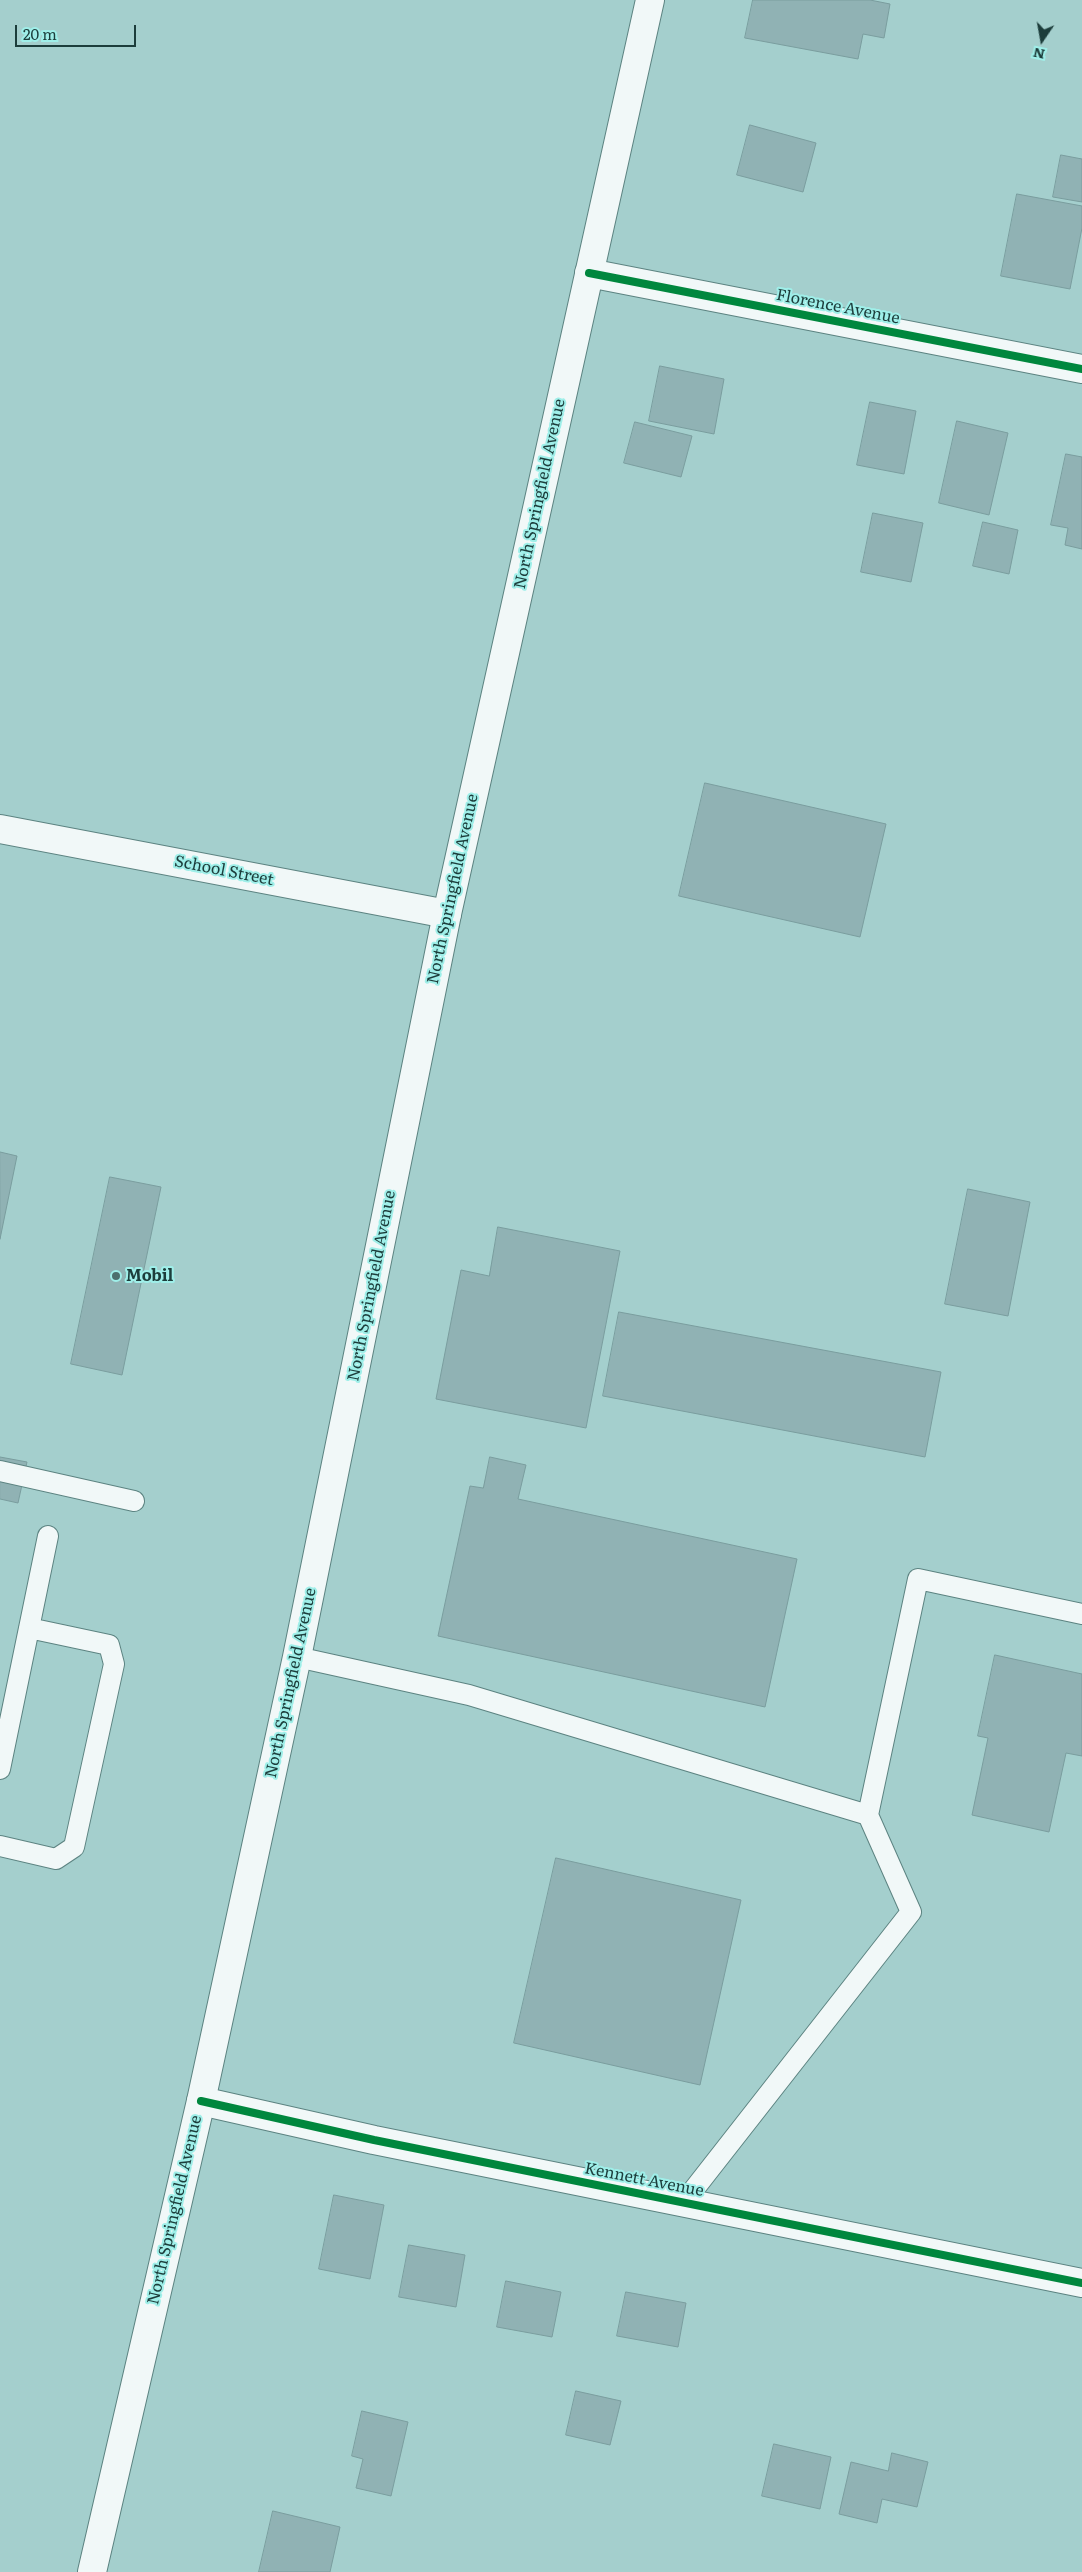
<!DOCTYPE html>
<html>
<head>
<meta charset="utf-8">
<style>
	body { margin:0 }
	#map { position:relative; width:1082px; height:2572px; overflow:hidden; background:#a4cfcd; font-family:Literata,serif }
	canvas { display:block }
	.north { position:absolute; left:1017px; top:15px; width:50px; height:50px; -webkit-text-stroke:4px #9fefe9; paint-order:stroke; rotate:192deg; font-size:14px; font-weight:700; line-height:20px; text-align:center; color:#1c3d3b }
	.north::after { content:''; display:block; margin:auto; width:18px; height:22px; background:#1c3d3b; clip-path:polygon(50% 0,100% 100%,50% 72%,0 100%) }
	.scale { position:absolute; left:15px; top:25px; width:121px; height:22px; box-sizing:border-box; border:2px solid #1c3d3b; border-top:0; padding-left:6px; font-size:15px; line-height:18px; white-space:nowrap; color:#1c3d3b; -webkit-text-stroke:4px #9fefe9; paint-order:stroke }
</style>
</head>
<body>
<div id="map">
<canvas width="1082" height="2572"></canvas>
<div class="north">N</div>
<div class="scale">20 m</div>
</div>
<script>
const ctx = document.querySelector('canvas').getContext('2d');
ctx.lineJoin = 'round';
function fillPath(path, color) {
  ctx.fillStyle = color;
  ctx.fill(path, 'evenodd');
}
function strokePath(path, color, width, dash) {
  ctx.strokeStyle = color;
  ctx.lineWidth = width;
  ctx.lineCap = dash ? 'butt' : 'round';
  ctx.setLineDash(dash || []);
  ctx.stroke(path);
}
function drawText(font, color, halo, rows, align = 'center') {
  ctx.font = font + ' Literata,serif';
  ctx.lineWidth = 4;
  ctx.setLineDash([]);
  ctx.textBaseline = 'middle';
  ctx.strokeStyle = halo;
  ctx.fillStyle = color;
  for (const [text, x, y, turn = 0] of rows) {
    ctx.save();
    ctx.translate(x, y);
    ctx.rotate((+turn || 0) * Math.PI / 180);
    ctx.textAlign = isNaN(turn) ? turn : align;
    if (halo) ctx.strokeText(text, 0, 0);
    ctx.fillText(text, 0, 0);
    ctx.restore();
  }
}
const building = new Path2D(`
	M 753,0 L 870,0 L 890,4 L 884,38 L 863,34 L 858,59 L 745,38 Z
	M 750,125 L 816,143 L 803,192 L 737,175 Z
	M 1061,155 L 1082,159 L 1082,202 L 1053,197 Z
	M 1017,194 L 1082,206 L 1082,228 L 1070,289 L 1001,276 Z
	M 660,366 L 724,379 L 714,434 L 649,421 Z
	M 870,402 L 916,411 L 904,474 L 857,465 Z
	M 957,421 L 1008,433 L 989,515 L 939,503 Z
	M 635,422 L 692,436 L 681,477 L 624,463 Z
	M 1066,454 L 1082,457 L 1082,549 L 1065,545 L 1068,528 L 1051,525 Z
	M 873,513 L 923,523 L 911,582 L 861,572 Z
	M 983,522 L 1018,530 L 1009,574 L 973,566 Z
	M 705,783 L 886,824 L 860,937 L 679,896 Z
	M 0,1152 L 17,1156 L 0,1239 Z
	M 110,1177 L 161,1187 L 122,1375 L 71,1364 Z
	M 968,1189 L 1030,1202 L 1008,1316 L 945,1304 Z
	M 498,1227 L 620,1251 L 586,1428 L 436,1399 L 461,1270 L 489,1276 Z
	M 619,1312 L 941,1372 L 925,1457 L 603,1396 Z
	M 0,1457 L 27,1462 L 18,1503 L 0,1499 Z
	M 490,1457 L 526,1465 L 518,1499 L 797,1559 L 765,1707 L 438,1636 L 470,1486 L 483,1488 Z
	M 995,1655 L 1082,1674 L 1082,1756 L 1066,1753 L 1049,1832 L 972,1815 L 988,1738 L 978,1736 Z
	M 556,1858 L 741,1900 L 700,2085 L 514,2043 Z
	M 334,2195 L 384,2205 L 370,2279 L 319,2269 Z
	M 409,2245 L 465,2255 L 456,2307 L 399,2297 Z
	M 506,2281 L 561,2292 L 552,2337 L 497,2327 Z
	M 626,2292 L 686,2303 L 678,2347 L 617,2336 Z
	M 576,2391 L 621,2401 L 610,2445 L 566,2435 Z
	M 362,2411 L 408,2422 L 391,2496 L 356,2488 L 363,2459 L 352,2456 Z
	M 774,2444 L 831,2457 L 820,2509 L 762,2496 Z
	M 892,2453 L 928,2462 L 917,2507 L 882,2499 L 877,2523 L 839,2514 L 851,2462 L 888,2471 Z
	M 273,2511 L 340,2527 L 330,2572 L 259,2572 Z`);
fillPath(building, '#90b2b4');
strokePath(building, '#7a9d9e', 1);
const service = new Path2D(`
	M 0,1471 L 134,1501
	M 297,1657 L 469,1695 L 868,1815 L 911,1912 L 684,2202
	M 0,1769 L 48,1536
	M 868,1815 L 918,1579 L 1082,1614
	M 0,1846 L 56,1859 L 74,1847 L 114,1664 L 109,1645 L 29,1628`);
const minor = new Path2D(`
	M 589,273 L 1082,369
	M 201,2101 L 374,2140 L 1082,2283`);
const secondary = new Path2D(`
	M 0,829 L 447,914`);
const primary = new Path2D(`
	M 92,2572 L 201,2101 L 297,1657 L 447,914 L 650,0`);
strokePath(service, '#5c8381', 22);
strokePath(minor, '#5c8381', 30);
strokePath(secondary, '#5c8381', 30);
strokePath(primary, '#5c8381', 30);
strokePath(service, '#f1f8f8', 20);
strokePath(minor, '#f1f8f8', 28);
strokePath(secondary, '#f1f8f8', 28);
strokePath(primary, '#f1f8f8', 28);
strokePath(new Path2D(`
	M 589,273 L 1082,369
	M 201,2101 L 374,2140 L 1082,2283`), '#00873e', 8);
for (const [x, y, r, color] of [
	[116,1276,5,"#4c706e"]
]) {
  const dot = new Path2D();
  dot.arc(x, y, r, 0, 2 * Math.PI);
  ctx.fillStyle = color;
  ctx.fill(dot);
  strokePath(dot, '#9fefe9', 2);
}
drawText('16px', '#1c3d3b', '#9fefe9', [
	["Florence Avenue",838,307,11],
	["North Springfield Avenue",540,494,-78],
	["School Street",224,871,11],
	["North Springfield Avenue",453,889,-78],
	["North Springfield Avenue",372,1286,-79],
	["North Springfield Avenue",291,1683,-78],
	["Kennett Avenue",644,2180,11],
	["North Springfield Avenue",175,2210,-77]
]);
drawText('bold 16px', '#1c3d3b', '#9fefe9', [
	["Mobil",126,1276]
], 'left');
</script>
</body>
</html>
